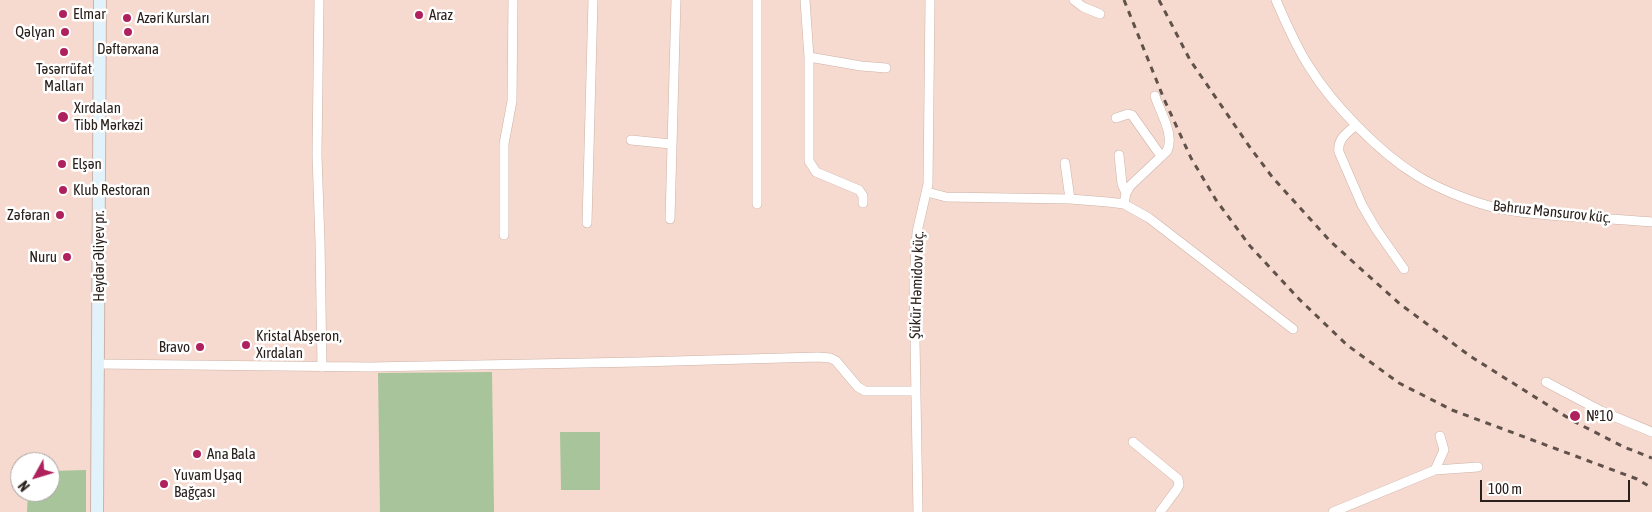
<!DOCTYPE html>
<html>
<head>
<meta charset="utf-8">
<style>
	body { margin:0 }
	#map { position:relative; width:1652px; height:512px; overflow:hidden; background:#f6dacf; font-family:"Asap Condensed",sans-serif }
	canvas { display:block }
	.north { position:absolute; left:10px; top:452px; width:50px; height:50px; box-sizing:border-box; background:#fff; border:1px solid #aaa6a4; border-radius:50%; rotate:231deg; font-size:14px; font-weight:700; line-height:20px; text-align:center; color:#2a201c }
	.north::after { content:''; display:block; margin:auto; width:18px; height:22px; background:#ae215d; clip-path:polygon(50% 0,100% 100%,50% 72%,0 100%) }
	.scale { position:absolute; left:1480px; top:480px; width:150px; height:22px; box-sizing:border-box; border:2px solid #2a201c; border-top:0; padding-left:6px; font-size:15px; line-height:18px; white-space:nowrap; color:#2a201c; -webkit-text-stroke:4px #fff; paint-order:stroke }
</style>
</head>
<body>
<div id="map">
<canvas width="1652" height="512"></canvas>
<div class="north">N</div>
<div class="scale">100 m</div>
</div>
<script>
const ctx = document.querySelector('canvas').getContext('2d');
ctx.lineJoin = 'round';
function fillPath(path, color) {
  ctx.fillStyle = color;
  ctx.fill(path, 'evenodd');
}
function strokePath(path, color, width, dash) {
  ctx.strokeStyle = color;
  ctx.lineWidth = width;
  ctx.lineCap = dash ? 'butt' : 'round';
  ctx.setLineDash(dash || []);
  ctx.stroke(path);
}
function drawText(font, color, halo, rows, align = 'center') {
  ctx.font = font + ' "Asap Condensed",sans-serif';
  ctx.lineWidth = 5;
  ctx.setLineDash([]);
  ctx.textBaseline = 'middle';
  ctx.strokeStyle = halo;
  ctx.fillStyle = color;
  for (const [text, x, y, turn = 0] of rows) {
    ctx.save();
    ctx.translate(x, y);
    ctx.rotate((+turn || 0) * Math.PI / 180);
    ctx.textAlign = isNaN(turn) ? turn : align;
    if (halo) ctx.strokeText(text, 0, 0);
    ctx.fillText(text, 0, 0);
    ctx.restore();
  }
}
fillPath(new Path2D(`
	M 492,372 L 494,512 L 380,512 L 378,373 Z
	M 560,432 L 600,432 L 600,490 L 561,490 Z
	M 86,470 L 86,512 L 27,512 L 28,492 L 50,492 L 50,471 Z`), '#a8c49b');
const minor = new Path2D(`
	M 319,0 L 317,155 L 320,242 L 322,367
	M 757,0 L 757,204
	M 805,0 L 809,57 L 809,161 L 816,172 L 859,190 L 863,196 L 863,203
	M 1074,0 L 1083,7 L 1100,14
	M 1276,0 C 1286,23 1296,47 1310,68 C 1333,105 1379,152 1416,175 C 1436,188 1474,203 1497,208 C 1548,218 1601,217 1652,222
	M 809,57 L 861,66 L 886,68
	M 1116,118 L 1128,114 L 1132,115 L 1161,156
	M 1356,125 C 1347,133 1337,139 1339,152 L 1362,205 L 1376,229 L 1404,269
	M 631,140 L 671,144
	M 1119,155 L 1122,184 L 1126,193
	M 1065,163 L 1070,199
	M 927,192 L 946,197 L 1070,199 L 1108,202 L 1124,204 L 1149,218 L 1293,329
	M 1124,204 L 1126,193 L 1130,186 L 1167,151 C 1175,135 1160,112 1155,96
	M 670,219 L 676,0
	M 587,223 L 593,0
	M 504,235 L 504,144 L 512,101 L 513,0
	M 98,364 L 370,367 L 639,362 L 818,357 L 830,358 L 836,361 L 858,387 L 865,391 L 915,391
	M 1546,382 L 1601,411 L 1652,432
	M 1133,442 L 1178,479 L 1179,485 L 1177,489 L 1160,512
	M 1435,470 L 1478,467
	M 918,512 L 914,281 L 917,232 L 928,184 L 930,0
	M 1333,512 L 1435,470 L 1444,450 L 1440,436`);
const secondary = new Path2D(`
	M 97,512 L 100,0`);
strokePath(minor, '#cdb2a7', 10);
strokePath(secondary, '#cdb2a7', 14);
strokePath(minor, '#fff', 9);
strokePath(secondary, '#e2f2fa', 12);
strokePath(new Path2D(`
	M 1124,0 L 1164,99 L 1191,158 L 1216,200 L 1250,246 L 1299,299 L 1347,345 L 1399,383 L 1452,410 L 1637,479 L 1652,488
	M 1159,0 L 1190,60 L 1249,146 L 1273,178 L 1331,242 L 1400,304 L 1470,356 L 1573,421 L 1624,447 L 1652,458`), '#60514b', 3, [6, 6]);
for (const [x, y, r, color] of [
	[63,14,5,"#ae215d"],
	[419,15,5,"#ae215d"],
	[127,18,5,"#ae215d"],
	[65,32,5,"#ae215d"],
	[128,32,5,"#ae215d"],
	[64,52,5,"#ae215d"],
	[63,117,6,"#ae215d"],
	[62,164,5,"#ae215d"],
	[63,190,5,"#ae215d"],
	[60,215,5,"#ae215d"],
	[67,257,5,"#ae215d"],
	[246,345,5,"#ae215d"],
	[200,347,5,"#ae215d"],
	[1575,416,6,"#ae215d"],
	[197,454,5,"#ae215d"],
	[164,484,5,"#ae215d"]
]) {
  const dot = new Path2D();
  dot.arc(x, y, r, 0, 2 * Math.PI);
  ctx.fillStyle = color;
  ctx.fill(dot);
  strokePath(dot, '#fff', 2);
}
drawText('15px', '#2a201c', '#fff', [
	["Elmar",73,14],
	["Araz",429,15],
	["Azəri Kursları",137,18],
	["Qəlyan",55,32,"right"],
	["Dəftərxana",128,49,"center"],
	["Təsərrüfat",64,69,"center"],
	["Malları",64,86,"center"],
	["Xırdalan",74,108],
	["Tibb Mərkəzi",74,125],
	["Elşən",72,164],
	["Klub Restoran",73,190],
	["Zəfəran",50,215,"right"],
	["Nuru",57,257,"right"],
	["Kristal Abşeron,",256,336],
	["Xırdalan",256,353],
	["Bravo",190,347,"right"],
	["№10",1586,416],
	["Ana Bala",207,454],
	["Yuvam Uşaq",174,475],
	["Bağçası",174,492]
], 'left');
drawText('15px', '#2a201c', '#fff', [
	["Bəhruz Mənsurov küç.",1552,212,6],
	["Heydər Əliyev pr.",99,256,-90],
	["Şükür Həmidov küç.",917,285,-88]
]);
</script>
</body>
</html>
